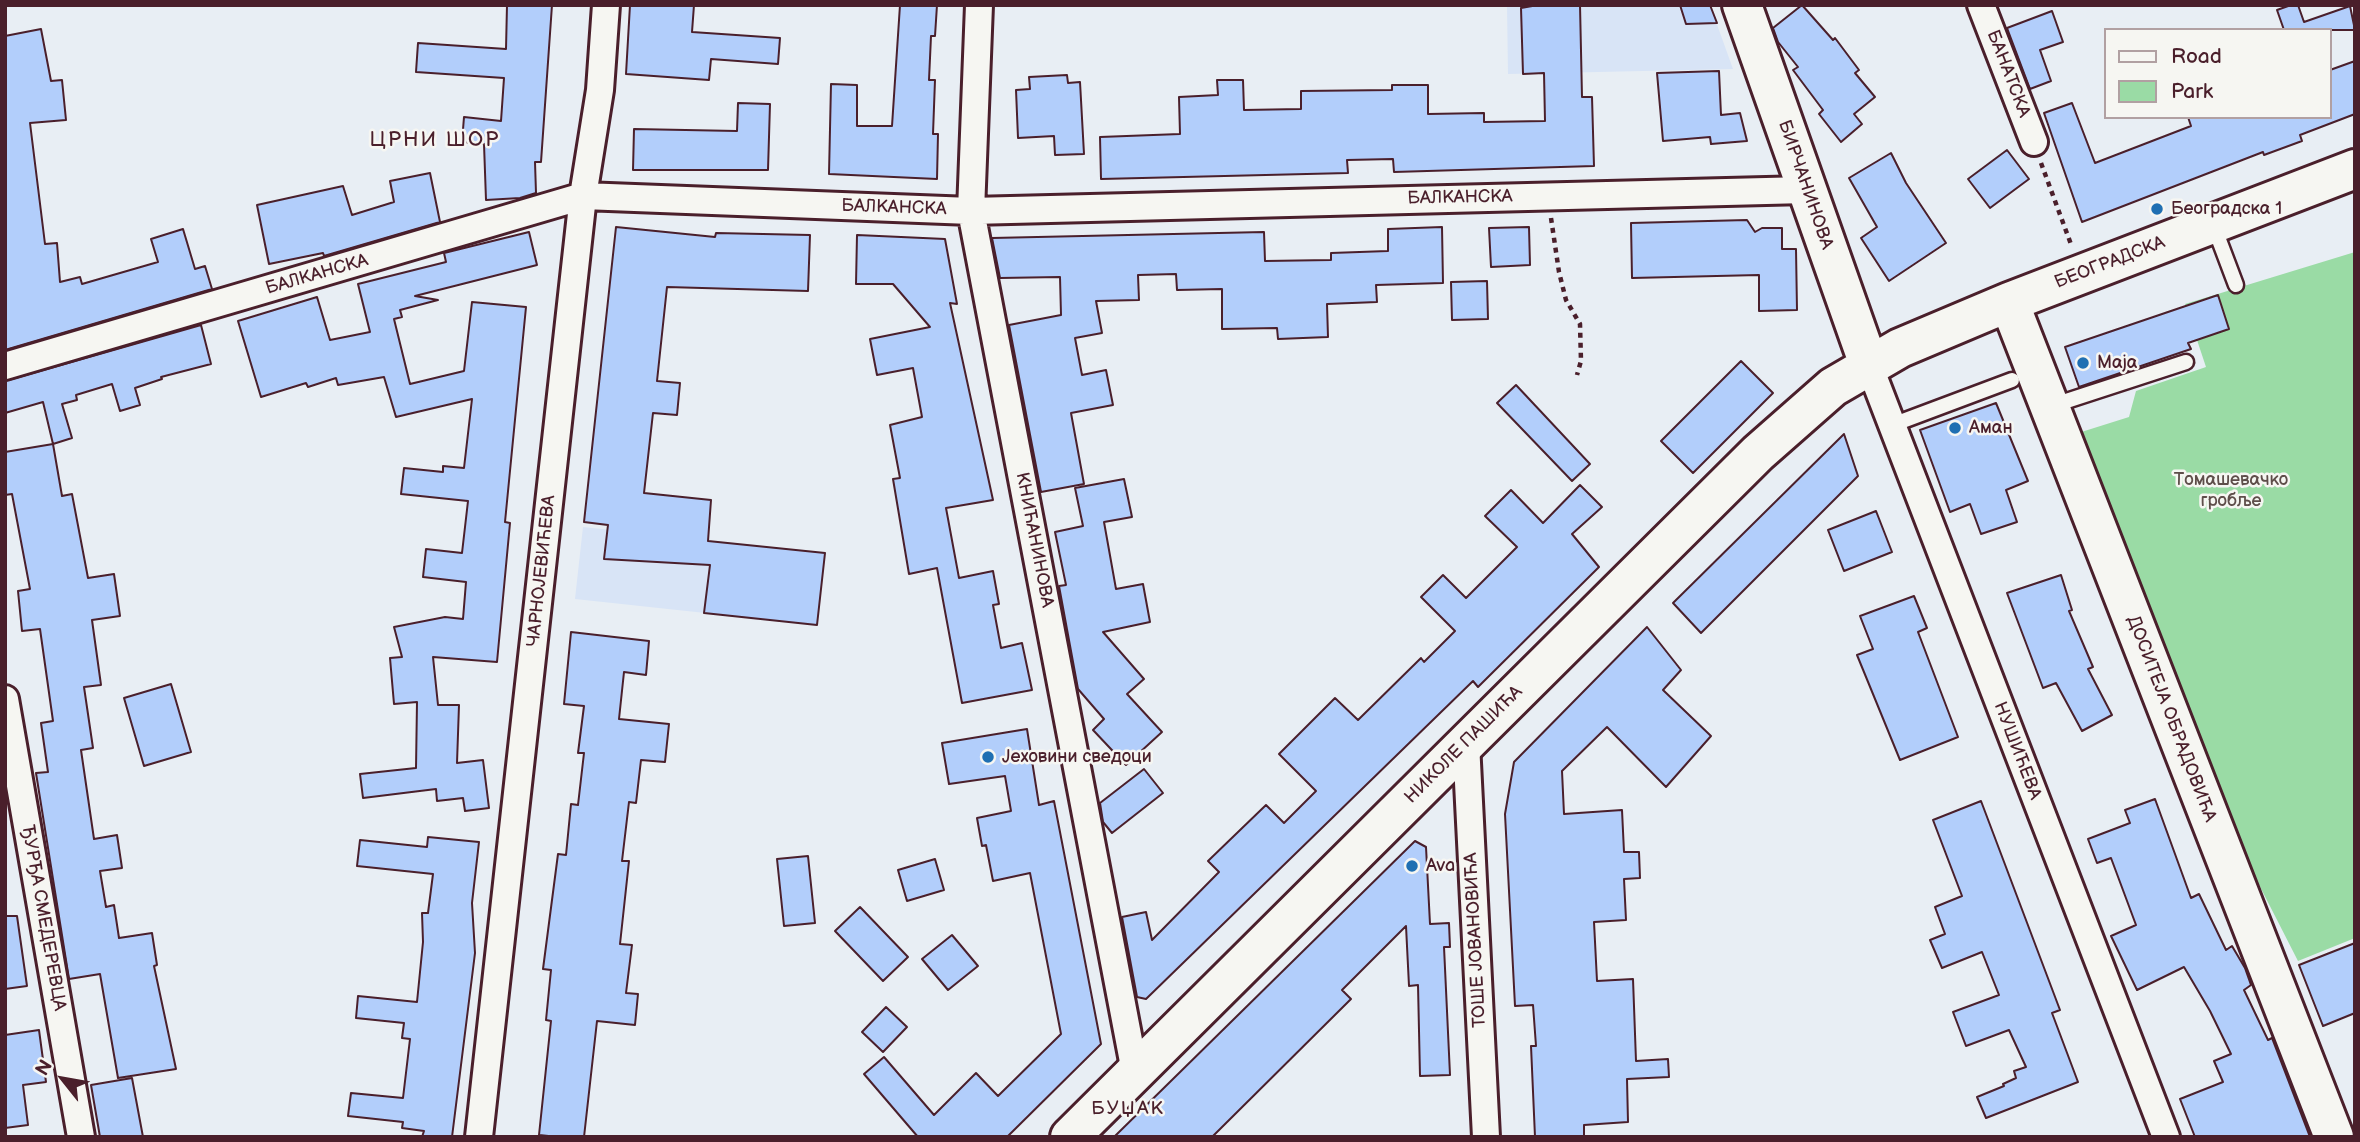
<!DOCTYPE html>
<html>
<head>
<meta charset="utf-8">
<style>
	body { margin:0 }
	#map { position:relative; width:2360px; height:1142px; overflow:hidden; background:#e8eef4; font-family:"Balsamiq Sans",sans-serif }
	canvas { display:block }
	.frame { position:absolute; inset:0; border:7px solid #4a1f2b; pointer-events:none }
	.legend { position:absolute; left:2104px; top:28px; width:228px; height:91px; box-sizing:border-box; background:#f6f6f2; border:2px solid #b1a0a2; margin:0; padding:9px 12px; list-style:none; font-size:21px; color:#4a1f2b }
	.legend li { display:flex; align-items:center; gap:14px; height:35px }
	.legend b { width:35px; border:2px solid #b1a0a2 }
	.north { position:absolute; left:28px; top:1044px; width:70px; height:70px; -webkit-text-stroke:5px #f6f6f2; paint-order:stroke; rotate:301deg; font-size:19px; font-weight:700; line-height:28px; text-align:center; color:#4a1f2b }
	.north::after { content:''; display:block; margin:auto; width:24px; height:32px; background:#4a1f2b; clip-path:polygon(50% 0,100% 100%,50% 72%,0 100%) }
</style>
</head>
<body>
<div id="map">
<canvas width="2360" height="1142"></canvas>
<div class="frame"></div>
<ul class="legend">
<li><b style="height:9px;background:#f6f6f2"></b>Road</li>
<li><b style="height:19px;background:#9adba5"></b>Park</li>
</ul>
<div class="north">N</div>
</div>
<script>
const ctx = document.querySelector('canvas').getContext('2d');
ctx.lineJoin = 'round';
function fillPath(path, color) {
  ctx.fillStyle = color;
  ctx.fill(path, 'evenodd');
}
function strokePath(path, color, width, dash) {
  ctx.strokeStyle = color;
  ctx.lineWidth = width;
  ctx.lineCap = dash ? 'butt' : 'round';
  ctx.setLineDash(dash || []);
  ctx.stroke(path);
}
function drawText(font, color, halo, rows, align = 'center') {
  ctx.font = font + ' "Balsamiq Sans",sans-serif';
  ctx.lineWidth = 5;
  ctx.setLineDash([]);
  ctx.textBaseline = 'middle';
  ctx.strokeStyle = halo;
  ctx.fillStyle = color;
  for (const [text, x, y, turn = 0] of rows) {
    ctx.save();
    ctx.translate(x, y);
    ctx.rotate((+turn || 0) * Math.PI / 180);
    ctx.textAlign = isNaN(turn) ? turn : align;
    if (halo) ctx.strokeText(text, 0, 0);
    ctx.fillText(text, 0, 0);
    ctx.restore();
  }
}
fillPath(new Path2D(`
	M 1507,5 L 1710,5 L 1733,69 L 1508,74 Z
	M 583,527 L 825,553 L 817,625 L 575,599 Z`), '#d8e4f6');
fillPath(new Path2D(`
	M 2355,252 L 2355,938 L 2298,961 L 2228,824 L 2075,434 L 2129,417 L 2136,391 L 2206,367 L 2185,304 Z`), '#9adba5');
const building = new Path2D(`
	M 507,5 L 552,5 L 541,162 L 535,162 L 536,193 L 520,198 L 486,200 L 484,144 L 462,142 L 464,117 L 501,121 L 504,78 L 416,72 L 418,43 L 506,49 Z
	M 630,5 L 694,5 L 692,32 L 780,38 L 778,64 L 711,59 L 709,80 L 626,74 Z
	M 900,5 L 937,5 L 935,36 L 931,36 L 929,80 L 935,80 L 933,134 L 938,134 L 937,179 L 829,174 L 831,84 L 857,85 L 857,126 L 892,126 Z
	M 1538,5 L 1580,5 L 1582,97 L 1592,97 L 1594,166 L 1394,172 L 1393,159 L 1347,160 L 1348,173 L 1101,179 L 1100,137 L 1180,134 L 1179,97 L 1218,95 L 1217,80 L 1243,80 L 1244,110 L 1301,109 L 1301,91 L 1392,90 L 1392,85 L 1428,85 L 1428,114 L 1484,113 L 1484,122 L 1545,121 L 1544,73 L 1523,74 L 1521,8 Z
	M 1680,5 L 1710,5 L 1717,23 L 1686,24 Z
	M 1802,5 L 1833,40 L 1835,38 L 1859,70 L 1855,73 L 1875,97 L 1854,114 L 1862,124 L 1841,142 L 1819,114 L 1823,110 L 1793,70 L 1798,67 L 1778,42 L 1773,28 Z
	M 2291,5 L 2298,5 L 2304,22 L 2350,6 L 2355,30 L 2284,30 L 2277,10 Z
	M 2052,11 L 2063,42 L 2040,50 L 2051,81 L 2030,89 L 2007,28 Z
	M 41,29 L 51,81 L 62,80 L 66,120 L 30,123 L 45,244 L 57,243 L 60,282 L 80,277 L 82,284 L 158,262 L 151,239 L 183,229 L 195,269 L 205,266 L 212,289 L 5,350 L 5,36 Z
	M 2355,61 L 2355,114 L 2300,135 L 2302,141 L 2264,155 L 2263,152 L 2082,222 L 2044,113 L 2072,103 L 2095,163 L 2191,126 L 2188,117 L 2330,117 L 2330,70 Z
	M 1719,71 L 1721,115 L 1740,113 L 1747,141 L 1711,144 L 1710,137 L 1663,141 L 1657,73 Z
	M 1067,75 L 1068,83 L 1080,82 L 1084,154 L 1055,155 L 1054,136 L 1018,138 L 1016,90 L 1030,89 L 1029,77 Z
	M 738,103 L 770,104 L 768,170 L 633,170 L 634,129 L 737,131 Z
	M 2007,150 L 2029,179 L 1990,208 L 1968,179 Z
	M 1891,153 L 1906,183 L 1946,243 L 1889,281 L 1861,238 L 1877,227 L 1849,178 Z
	M 430,173 L 440,222 L 324,256 L 323,253 L 269,264 L 257,205 L 343,186 L 352,215 L 394,202 L 390,181 Z
	M 1747,220 L 1755,232 L 1762,228 L 1782,228 L 1782,249 L 1796,249 L 1797,310 L 1759,311 L 1759,275 L 1632,278 L 1631,223 Z
	M 616,227 L 715,237 L 716,233 L 810,235 L 808,291 L 667,287 L 657,381 L 680,383 L 677,415 L 653,413 L 644,493 L 711,500 L 708,541 L 825,553 L 817,625 L 704,613 L 710,565 L 604,559 L 608,525 L 584,522 Z
	M 1442,227 L 1443,283 L 1376,285 L 1377,302 L 1327,304 L 1328,337 L 1278,339 L 1277,328 L 1222,329 L 1222,289 L 1177,290 L 1176,274 L 1138,275 L 1139,300 L 1096,301 L 1102,333 L 1075,338 L 1082,375 L 1106,370 L 1113,405 L 1071,413 L 1084,484 L 1041,492 L 1009,325 L 1061,315 L 1060,277 L 1000,278 L 992,238 L 1264,232 L 1265,261 L 1331,260 L 1331,253 L 1388,251 L 1388,229 Z
	M 1529,227 L 1530,265 L 1491,267 L 1489,228 Z
	M 529,232 L 537,265 L 415,296 L 438,300 L 400,310 L 402,317 L 394,319 L 410,384 L 464,371 L 472,302 L 526,307 L 505,522 L 510,523 L 497,662 L 433,657 L 438,705 L 459,705 L 457,763 L 483,760 L 489,808 L 465,811 L 463,798 L 437,801 L 436,789 L 363,798 L 360,774 L 416,768 L 417,702 L 394,704 L 390,658 L 402,657 L 394,627 L 445,617 L 463,619 L 466,582 L 423,577 L 426,549 L 462,553 L 468,501 L 401,494 L 404,468 L 443,472 L 443,466 L 464,468 L 472,399 L 396,417 L 384,377 L 338,385 L 336,378 L 308,387 L 306,383 L 261,397 L 238,321 L 317,297 L 330,340 L 370,332 L 358,284 L 446,262 L 444,253 Z
	M 857,235 L 945,239 L 957,304 L 950,303 L 993,500 L 946,508 L 959,578 L 993,571 L 999,604 L 993,605 L 1001,648 L 1022,643 L 1032,690 L 962,703 L 937,568 L 909,574 L 893,479 L 900,478 L 890,425 L 922,417 L 913,368 L 877,375 L 870,339 L 930,327 L 893,284 L 856,284 Z
	M 1487,281 L 1488,319 L 1452,320 L 1451,282 Z
	M 2218,295 L 2229,329 L 2188,343 L 2191,349 L 2079,387 L 2065,347 Z
	M 201,325 L 211,364 L 161,377 L 162,379 L 135,388 L 140,405 L 120,411 L 112,384 L 76,395 L 77,400 L 62,404 L 72,438 L 53,444 L 43,402 L 5,413 L 5,381 Z
	M 1741,361 L 1773,393 L 1693,473 L 1661,441 Z
	M 1516,385 L 1590,464 L 1572,481 L 1497,403 Z
	M 1996,403 L 2028,481 L 2006,490 L 2017,522 L 1981,534 L 1970,504 L 1950,512 L 1920,430 Z
	M 1844,434 L 1858,476 L 1701,633 L 1673,603 Z
	M 53,444 L 62,496 L 72,494 L 88,578 L 114,574 L 120,616 L 92,620 L 101,685 L 84,687 L 93,748 L 81,750 L 94,839 L 117,835 L 122,868 L 100,871 L 106,907 L 114,905 L 119,938 L 152,933 L 157,965 L 154,966 L 176,1069 L 118,1078 L 100,974 L 69,979 L 36,773 L 48,772 L 41,723 L 53,721 L 40,629 L 22,631 L 18,591 L 30,589 L 12,494 L 5,495 L 5,452 Z
	M 1124,479 L 1132,517 L 1104,522 L 1116,589 L 1143,584 L 1150,622 L 1103,632 L 1144,679 L 1127,694 L 1162,732 L 1126,765 L 1093,730 L 1104,719 L 1078,689 L 1059,586 L 1066,585 L 1055,532 L 1083,526 L 1075,488 Z
	M 1580,485 L 1602,507 L 1572,534 L 1599,567 L 1478,687 L 1473,681 L 1146,999 L 1137,997 L 1122,917 L 1146,912 L 1152,940 L 1219,872 L 1208,861 L 1266,805 L 1284,823 L 1316,791 L 1279,754 L 1335,698 L 1358,720 L 1421,658 L 1424,662 L 1455,631 L 1421,597 L 1443,575 L 1466,598 L 1517,547 L 1485,516 L 1511,490 L 1543,523 Z
	M 1876,511 L 1892,552 L 1844,571 L 1828,530 Z
	M 2061,575 L 2072,610 L 2069,611 L 2093,667 L 2088,669 L 2112,715 L 2082,731 L 2056,683 L 2043,688 L 2007,593 Z
	M 1914,596 L 1927,628 L 1918,632 L 1958,737 L 1900,760 L 1857,655 L 1873,649 L 1860,616 Z
	M 1647,627 L 1681,670 L 1663,690 L 1711,736 L 1666,787 L 1607,727 L 1562,771 L 1564,814 L 1622,810 L 1624,852 L 1639,852 L 1640,878 L 1624,879 L 1626,920 L 1594,922 L 1597,981 L 1633,979 L 1636,1061 L 1668,1059 L 1669,1077 L 1627,1079 L 1628,1122 L 1584,1125 L 1584,1137 L 1535,1137 L 1531,1046 L 1536,1046 L 1533,1005 L 1515,1006 L 1505,814 L 1514,762 Z
	M 571,632 L 649,641 L 646,675 L 624,672 L 619,719 L 669,724 L 665,762 L 641,760 L 636,803 L 629,802 L 622,861 L 629,861 L 620,944 L 632,945 L 626,993 L 638,994 L 635,1025 L 597,1021 L 584,1137 L 558,1137 L 539,1135 L 551,1021 L 546,1020 L 551,970 L 543,969 L 558,854 L 566,855 L 571,804 L 578,805 L 584,753 L 578,753 L 584,706 L 564,704 Z
	M 171,684 L 191,752 L 144,766 L 124,698 Z
	M 1027,729 L 1039,805 L 1054,801 L 1101,1044 L 1007,1137 L 918,1137 L 864,1074 L 884,1057 L 934,1115 L 976,1073 L 998,1096 L 1061,1034 L 1030,873 L 993,881 L 986,845 L 982,846 L 977,818 L 1011,811 L 1005,776 L 949,784 L 942,743 Z
	M 1144,769 L 1163,793 L 1112,833 L 1103,822 L 1100,803 Z
	M 2155,799 L 2191,898 L 2199,894 L 2226,950 L 2232,946 L 2245,968 L 2251,985 L 2244,990 L 2268,1040 L 2272,1038 L 2310,1137 L 2195,1137 L 2180,1099 L 2223,1082 L 2214,1061 L 2231,1054 L 2210,1011 L 2184,967 L 2137,990 L 2111,936 L 2136,925 L 2111,858 L 2097,863 L 2088,839 L 2130,823 L 2125,810 Z
	M 1981,801 L 2060,1010 L 2052,1013 L 2078,1082 L 1986,1118 L 1977,1097 L 2004,1086 L 2003,1084 L 2016,1078 L 2014,1071 L 2026,1067 L 2009,1030 L 1966,1046 L 1953,1012 L 1999,995 L 1982,952 L 1942,968 L 1930,940 L 1945,934 L 1935,907 L 1962,896 L 1933,820 Z
	M 428,837 L 479,842 L 472,903 L 475,953 L 452,1137 L 422,1137 L 424,1131 L 402,1128 L 403,1122 L 348,1116 L 351,1093 L 403,1098 L 410,1039 L 402,1038 L 404,1023 L 356,1018 L 358,996 L 417,1002 L 423,942 L 422,913 L 428,913 L 433,874 L 357,866 L 360,840 L 427,847 Z
	M 1415,841 L 1426,847 L 1430,924 L 1449,923 L 1450,947 L 1444,947 L 1450,1075 L 1420,1076 L 1418,985 L 1409,986 L 1406,926 L 1342,990 L 1351,999 L 1212,1137 L 1114,1137 Z
	M 808,856 L 815,923 L 784,926 L 777,859 Z
	M 935,859 L 944,890 L 907,901 L 898,870 Z
	M 860,907 L 908,957 L 883,981 L 835,931 Z
	M 5,916 L 17,916 L 27,986 L 5,989 Z
	M 952,935 L 978,966 L 948,990 L 922,959 Z
	M 2355,943 L 2355,1013 L 2323,1026 L 2299,965 Z
	M 886,1007 L 907,1027 L 883,1052 L 862,1032 Z
	M 39,1030 L 46,1082 L 23,1085 L 28,1125 L 5,1128 L 5,1035 Z
	M 132,1078 L 143,1137 L 100,1137 L 91,1085 Z`);
fillPath(building, '#b2cefb');
strokePath(building, '#4a1f2b', 2);
const lane = new Path2D(`
	M 2213,224 L 2236,285
	M 2051,406 L 2186,362
	M 1892,425 L 2012,380`);
const street = new Path2D(`
	M 979,5 L 971,211 L 1135,1072
	M 1981,5 L 2034,142
	M 1869,365 L 2166,1137
	M 5,366 L 583,196 L 971,211 L 1806,190
	M 5,699 L 81,1137
	M 1466,743 L 1486,1137
	M 479,1137 L 583,196 L 600,90 L 606,5`);
const secondary = new Path2D(`
	M 1742,5 L 1869,365
	M 2009,302 L 2334,1137
	M 1070,1137 L 1758,453 L 1833,387 L 1900,348 L 2009,302 L 2355,169`);
strokePath(lane, '#4a1f2b', 19);
strokePath(street, '#4a1f2b', 32);
strokePath(secondary, '#4a1f2b', 44);
strokePath(new Path2D(`
	M 2041,163 L 2072,247
	M 1551,218 L 1559,272 L 1566,300 L 1580,324 L 1581,361 L 1577,375`), '#4a1f2b', 4.5, [5, 5]);
strokePath(lane, '#f6f6f2', 14);
strokePath(street, '#f6f6f2', 26);
strokePath(secondary, '#f6f6f2', 38);
for (const [x, y, r, color] of [
	[2157,209,7,"#1f6fb2"],
	[2083,363,7,"#1f6fb2"],
	[1955,428,7,"#1f6fb2"],
	[988,757,7,"#1f6fb2"],
	[1412,866,7,"#1f6fb2"]
]) {
  const dot = new Path2D();
  dot.arc(x, y, r, 0, 2 * Math.PI);
  ctx.fillStyle = color;
  ctx.fill(dot);
  strokePath(dot, '#f6f6f2', 2.5);
}
drawText('18px', '#4a1f2b', '#f6f6f2', [
	["БАНАТСКА",2008,74,69],
	["БИРЧАНИНОВА",1805,185,71],
	["БАЛКАНСКА",1460,198,-1],
	["БАЛКАНСКА",894,208,2],
	["БЕОГРАДСКА",2110,263,-21],
	["БАЛКАНСКА",317,275,-16],
	["КНИЋАНИНОВА",1034,540,79],
	["ЧАРНОЈЕВИЋЕВА",542,571,-84],
	["ДОСИТЕЈА ОБРАДОВИЋА",2171,719,69],
	["НИКОЛЕ ПАШИЋА",1464,745,-45],
	["НУШИЋЕВА",2017,751,69],
	["ЂУРЂА СМЕДЕРЕВЦА",43,918,80],
	["ТОШЕ ЈОВАНОВИЋА",1476,940,-93]
]);
drawText('18px', '#4a1f2b', '#f6f6f2', [
	["Београдска 1",2171,209],
	["Маја",2097,363],
	["Аман",1969,428],
	["Јеховини сведоци",1002,757],
	["Ava",1426,866]
], 'left');
drawText('18px', '#5e4e4a', '#f6f6f2', [
	["Томашевачко",2231,480],
	["гробље",2231,501]
]);
ctx.letterSpacing = '2px';
drawText('19px', '#4a1f2b', '#f6f6f2', [
	["БУЏАК",1128,1109]
]);
ctx.letterSpacing = '0px';
ctx.letterSpacing = '2px';
drawText('21px', '#4a1f2b', '#f6f6f2', [
	["ЦРНИ ШОР",435,141]
]);
ctx.letterSpacing = '0px';
</script>
</body>
</html>
